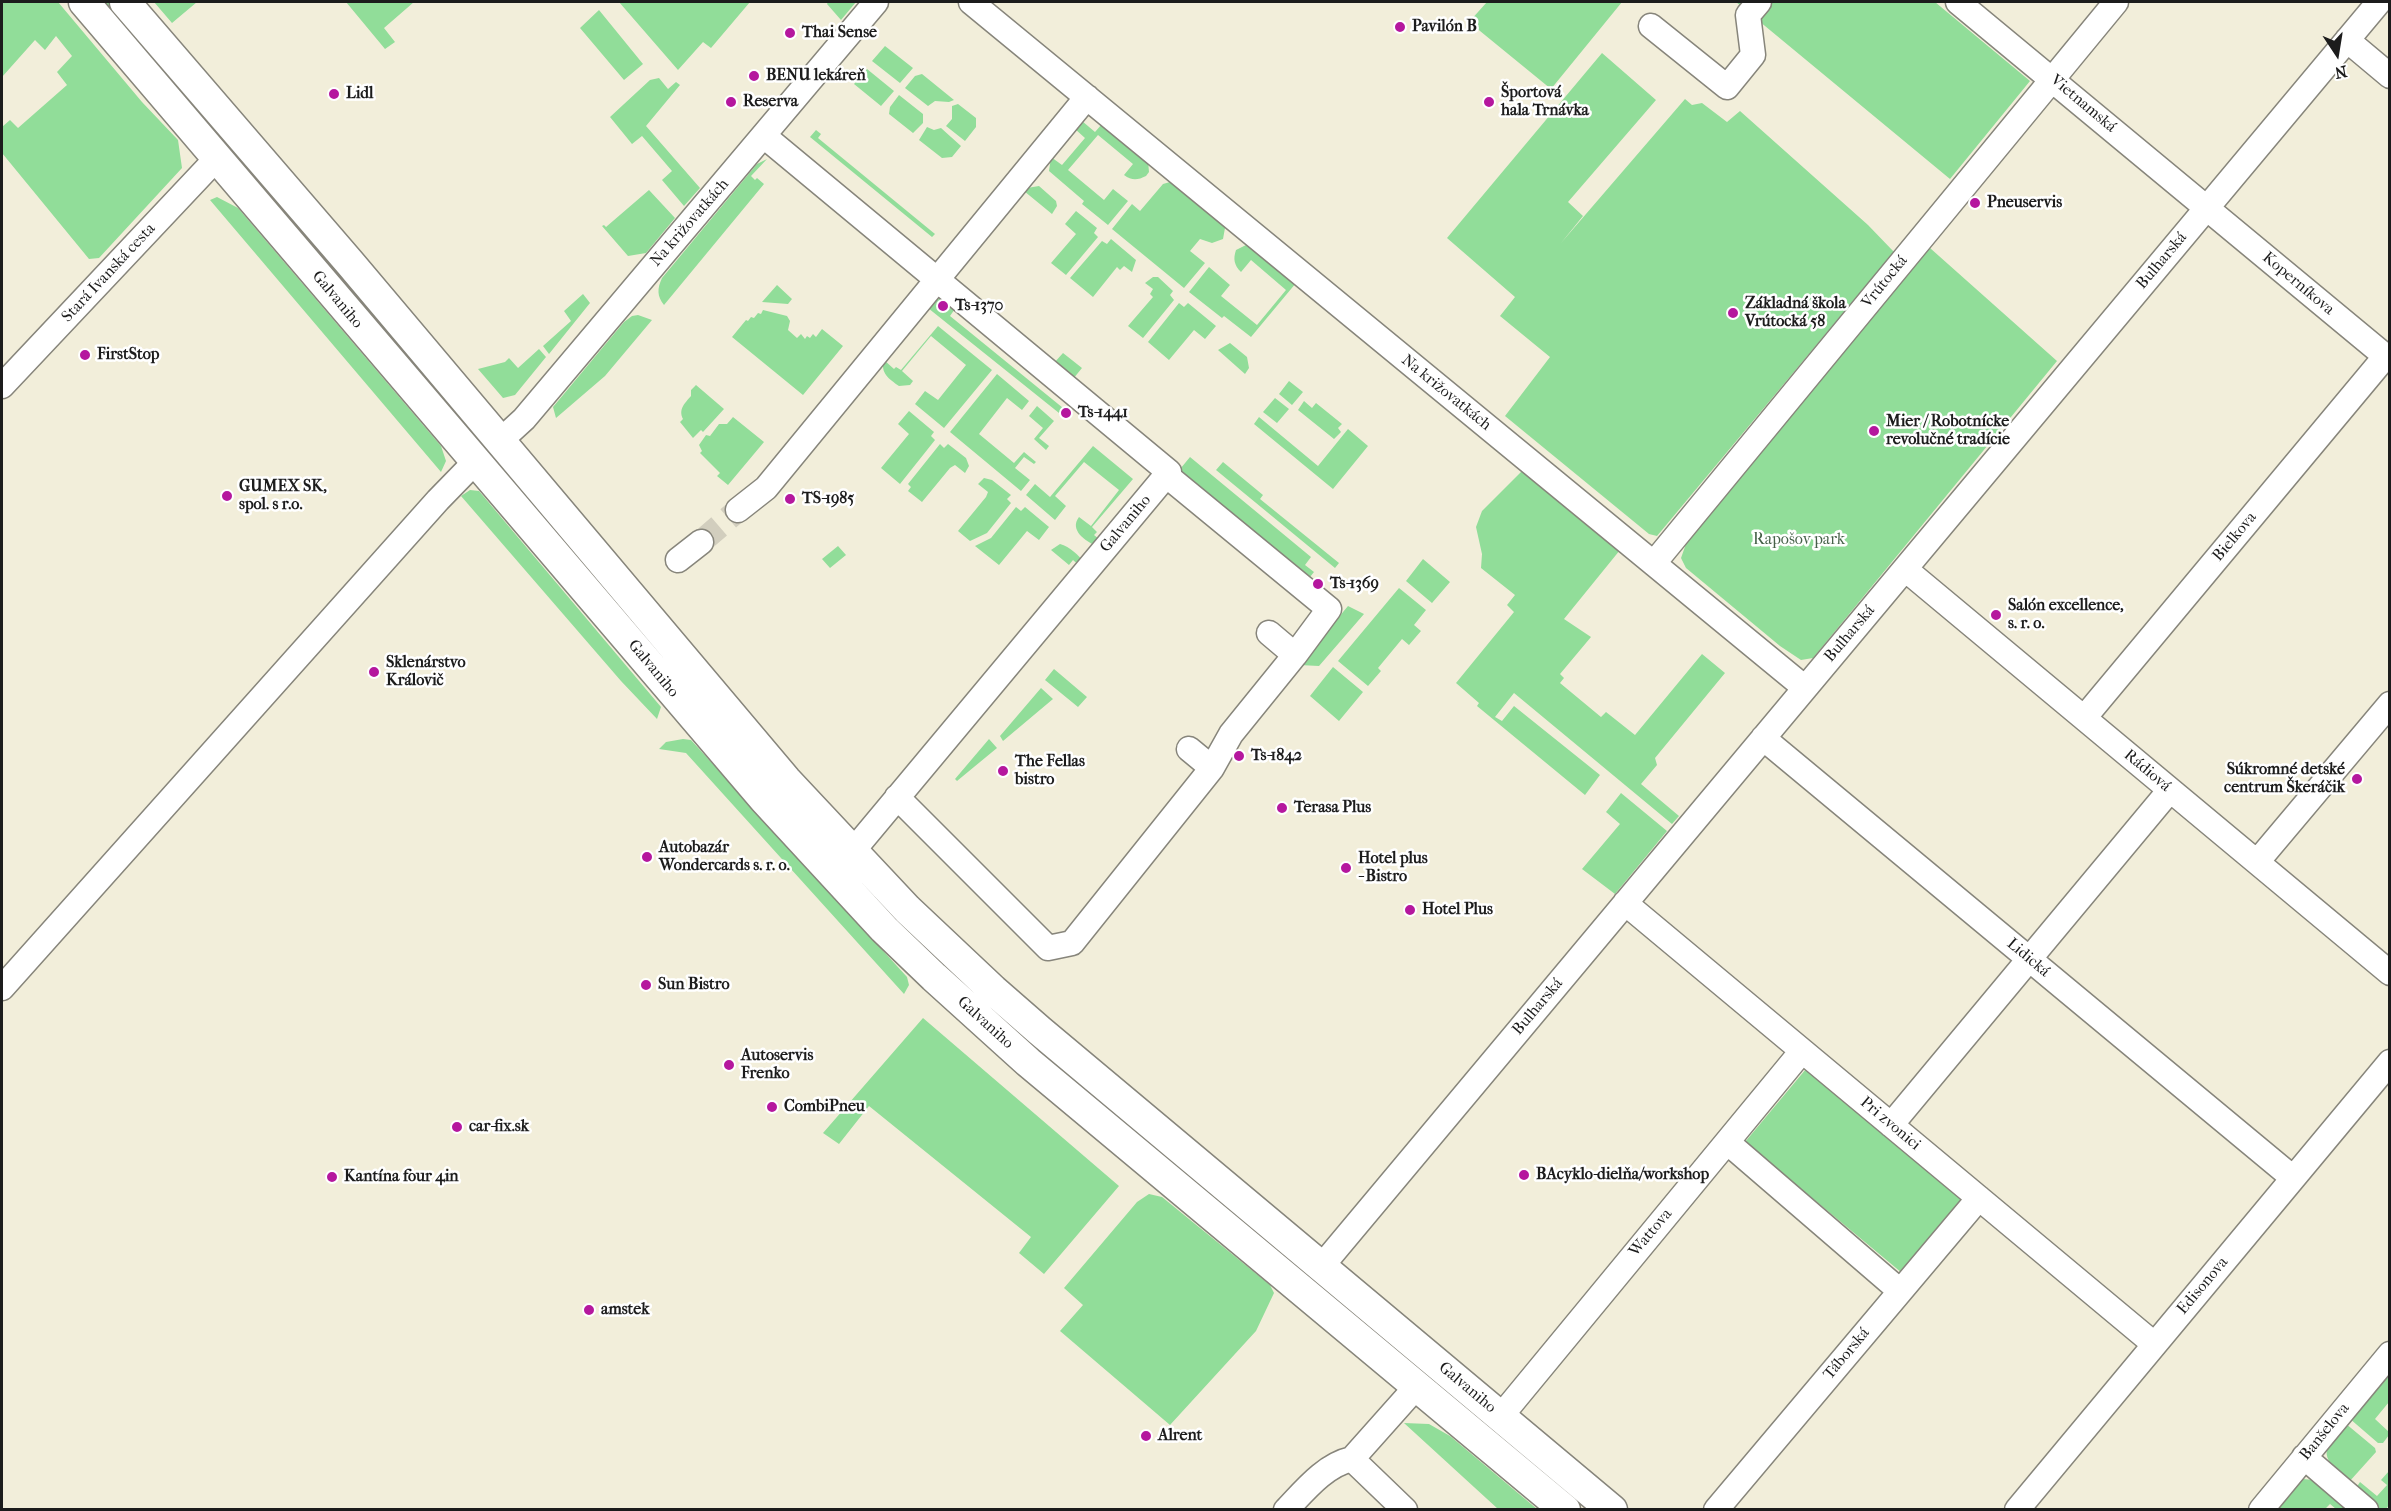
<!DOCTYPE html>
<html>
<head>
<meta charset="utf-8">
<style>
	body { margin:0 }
	#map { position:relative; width:2391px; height:1511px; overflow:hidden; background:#f2eeda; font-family:"IM FELL French Canon",serif }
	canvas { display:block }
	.frame { position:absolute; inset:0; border:3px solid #1c1c1c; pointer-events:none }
	.north { position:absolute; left:2307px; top:24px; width:60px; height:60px; -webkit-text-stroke:4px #fff; paint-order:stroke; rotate:168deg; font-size:16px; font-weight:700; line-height:24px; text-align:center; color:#1c1c1c }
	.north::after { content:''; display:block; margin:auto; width:21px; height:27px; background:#1c1c1c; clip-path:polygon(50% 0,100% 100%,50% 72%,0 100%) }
</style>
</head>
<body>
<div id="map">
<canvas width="2391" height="1511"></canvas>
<div class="frame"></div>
<div class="north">N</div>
</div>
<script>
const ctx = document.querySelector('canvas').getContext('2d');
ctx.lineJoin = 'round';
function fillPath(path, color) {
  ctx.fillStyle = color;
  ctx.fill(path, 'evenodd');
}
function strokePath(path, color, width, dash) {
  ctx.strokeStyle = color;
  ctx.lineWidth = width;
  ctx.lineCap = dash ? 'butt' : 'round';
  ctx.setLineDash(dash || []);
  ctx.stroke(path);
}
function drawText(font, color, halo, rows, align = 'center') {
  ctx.font = font + ' "IM FELL French Canon",serif';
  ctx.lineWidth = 5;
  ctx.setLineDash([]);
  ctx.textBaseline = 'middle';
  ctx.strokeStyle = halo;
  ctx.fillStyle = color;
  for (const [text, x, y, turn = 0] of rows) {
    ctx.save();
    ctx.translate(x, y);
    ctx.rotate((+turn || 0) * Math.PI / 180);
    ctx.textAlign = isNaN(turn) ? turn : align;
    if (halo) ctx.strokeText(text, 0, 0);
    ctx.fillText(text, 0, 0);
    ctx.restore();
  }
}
fillPath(new Path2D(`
	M 2,2 L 58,2 L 142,102 L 178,140 L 182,168 L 99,258 L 89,259 L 2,153 L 2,127 L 10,120 L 18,128 L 67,85 L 57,72 L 72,56 L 56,36 L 45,50 L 35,40 L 2,77 Z
	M 99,2 L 109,2 L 197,106 L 192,111 Z
	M 154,2 L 197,2 L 172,23 Z
	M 346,2 L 414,2 L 384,28 L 395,42 L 385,49 Z
	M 619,2 L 750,2 L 711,48 L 703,42 L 678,70 Z
	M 828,2 L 856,2 L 841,20 L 827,4 Z
	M 1487,2 L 1622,2 L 1551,89 L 1469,22 Z
	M 1736,2 L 1935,2 L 2030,81 L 1950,179 Z
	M 599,10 L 643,64 L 624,80 L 580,28 Z
	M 885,46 L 913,68 L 900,83 L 872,61 Z
	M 1602,53 L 1656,100 L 1568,202 L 1583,216 L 1561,243 L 1685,99 L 1692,105 L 1702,103 L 1727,122 L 1740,111 L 1868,225 L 1894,252 L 1657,536 L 1649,534 L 1505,416 L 1550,357 L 1500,316 L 1515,297 L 1447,238 Z
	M 867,69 L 894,91 L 881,106 L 854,84 Z
	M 922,74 L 954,100 L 949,102 L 935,101 L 928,106 L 905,88 L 915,76 Z
	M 659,78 L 668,89 L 676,82 L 680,85 L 646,126 L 700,188 L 684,206 L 662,180 L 672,171 L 642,136 L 632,144 L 610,117 L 650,80 Z
	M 899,95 L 923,114 L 923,123 L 913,133 L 889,114 L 890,107 Z
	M 958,104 L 976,118 L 976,127 L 965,141 L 946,126 L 952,119 L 952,106 Z
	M 1082,121 L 1095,132 L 1102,124 L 1148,161 L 1149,172 L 1146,176 C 1138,180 1132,181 1124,175 L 1133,164 L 1098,135 L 1068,170 L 1104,200 L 1113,189 L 1128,201 L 1108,225 L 1082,204 L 1084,201 L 1049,171 L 1051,157 L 1062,165 L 1085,138 L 1075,129 Z
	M 927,127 L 934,130 L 941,128 L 961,146 L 952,157 L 942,158 L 919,140 Z
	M 816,130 L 821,134 L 818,138 L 935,234 L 932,237 L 810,137 Z
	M 767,159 L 751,176 L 755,180 L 757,178 L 764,184 L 664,305 C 657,296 657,289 662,278 L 757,164 Z
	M 1170,182 L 1175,183 L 1224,224 L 1225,228 L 1223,239 L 1212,243 L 1200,239 L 1190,251 L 1205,263 L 1184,288 L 1112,229 L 1132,204 L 1140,211 L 1163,184 Z
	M 1039,186 L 1056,201 L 1057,206 L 1052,214 L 1024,191 L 1027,188 Z
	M 649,190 L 675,218 L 646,253 L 628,256 L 602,226 L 604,225 L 606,227 Z
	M 217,197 L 238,208 L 441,446 L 446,461 L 441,472 L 210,200 Z
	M 1076,211 L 1097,228 L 1094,233 L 1098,237 L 1066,275 L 1051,263 L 1076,234 L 1065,224 Z
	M 1111,239 L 1136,260 L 1132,272 L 1124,266 L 1120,270 L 1117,267 L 1093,297 L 1070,278 L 1102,241 L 1107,244 Z
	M 1246,245 L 1251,246 L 1296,283 L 1251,337 L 1224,316 L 1222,318 L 1189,292 L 1209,267 L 1230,285 L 1221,296 L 1257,325 L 1286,290 L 1251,260 L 1241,272 C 1234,265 1233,259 1236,250 Z
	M 1930,248 L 2057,361 L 1813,658 L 1801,660 L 1780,646 L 1686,568 L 1681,558 L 1687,541 Z
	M 1153,277 L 1158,277 L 1173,291 L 1170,295 L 1174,300 L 1143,338 L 1128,326 L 1153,297 L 1150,294 L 1153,289 L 1145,283 Z
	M 777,285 L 792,299 L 788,304 L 762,302 Z
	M 583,294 L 590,303 L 549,354 L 543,346 L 571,321 L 564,311 Z
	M 942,298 L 957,306 L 950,316 L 1063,408 L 1059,413 L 928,308 L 936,300 Z
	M 1179,303 L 1184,307 L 1188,303 L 1216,326 L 1205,339 L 1194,330 L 1169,360 L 1148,342 Z
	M 763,310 L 787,316 L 790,321 L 788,330 L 797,338 L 801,334 L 805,339 L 807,336 L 810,338 L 813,334 L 816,337 L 822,329 L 843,346 L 803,395 L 732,337 L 746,320 L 748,321 L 751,317 L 754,318 L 758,313 L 761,314 Z
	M 638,315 L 652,320 L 605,376 L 556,418 L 553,407 L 624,322 L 632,316 Z
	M 938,326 L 992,370 L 944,428 L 915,404 L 925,391 L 938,400 L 966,365 L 931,336 L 902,371 L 913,381 L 910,385 L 899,386 C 889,379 880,373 884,360 L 894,369 L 896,367 L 901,370 Z
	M 1230,343 L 1247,357 L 1249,368 L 1245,374 L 1218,350 Z
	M 539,349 L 546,357 L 515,395 L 503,398 L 478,369 L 505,362 L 509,358 L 518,368 Z
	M 1063,353 L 1082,368 L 1073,379 L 1054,363 Z
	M 997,374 L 1029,401 L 1022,410 L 1007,398 L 979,434 L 1014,463 L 1024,452 L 1036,462 L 1034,464 L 1024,457 L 1015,468 L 1030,480 L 1021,491 L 950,432 Z
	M 1289,381 L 1303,392 L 1292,405 L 1279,394 Z
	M 696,385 L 724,409 L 703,432 L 701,430 L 693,438 L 680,422 L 683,419 C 678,409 685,403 691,396 L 691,390 Z
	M 1275,398 L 1289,409 L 1277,423 L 1263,412 Z
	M 1304,401 L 1312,408 L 1316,403 L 1342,424 L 1338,428 L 1341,432 L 1334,439 L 1298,410 Z
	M 1037,406 L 1054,421 L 1039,438 L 1049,446 L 1046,450 L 1034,439 L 1043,428 L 1029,416 Z
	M 909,411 L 934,432 L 931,436 L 935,440 L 900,484 L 881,468 L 909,434 L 898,424 Z
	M 733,417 L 764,442 L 728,485 L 717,476 L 720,473 L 700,453 L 702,451 L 699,445 L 706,435 L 710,436 L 719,424 L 727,424 Z
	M 1259,417 L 1318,466 L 1348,429 L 1368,446 L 1333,489 L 1254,424 Z
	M 940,444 L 944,448 L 948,444 L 966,458 L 969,466 L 965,473 L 955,465 L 950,468 L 922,502 L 908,491 L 911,487 L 908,484 Z
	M 1093,446 L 1133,479 L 1092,527 L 1097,532 L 1094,535 L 1105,544 L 1098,547 C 1085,541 1069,530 1079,517 L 1091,526 L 1119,490 L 1084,462 L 1055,496 L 1066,506 L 1055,520 L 1026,495 L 1035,484 L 1050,497 Z
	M 1190,457 L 1311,557 L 1305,565 L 1314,572 L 1306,582 L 1176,474 Z
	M 1223,462 L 1263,495 L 1260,499 L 1339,563 L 1335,568 L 1216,470 Z
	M 1524,469 L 1620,550 L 1564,619 L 1591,637 L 1560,674 L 1564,678 L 1560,683 L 1601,717 L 1606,712 L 1635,735 L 1702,654 L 1725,673 L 1655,758 L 1657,765 L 1641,784 L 1679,816 L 1672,824 L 1514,693 L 1495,717 L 1502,721 L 1514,706 L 1600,775 L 1585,795 L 1477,706 L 1479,703 L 1456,683 L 1514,612 L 1507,605 L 1515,595 L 1481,568 L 1482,554 L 1476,527 L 1482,511 Z
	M 984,478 L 992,480 L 1011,495 L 1007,499 L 1011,503 L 987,533 L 970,541 L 958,531 L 986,497 L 988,492 L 978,484 Z
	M 470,490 L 479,491 L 661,707 L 657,719 L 621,681 L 461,496 Z
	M 1016,507 L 1021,511 L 1025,507 L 1049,527 L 1039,540 L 1027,531 L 999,565 L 975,546 L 991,538 Z
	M 1060,544 C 1070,547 1079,555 1084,563 L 1083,569 L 1073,560 L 1069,565 L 1051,550 Z
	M 838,546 L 846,555 L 830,568 L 822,559 Z
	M 1423,559 L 1450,582 L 1432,603 L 1406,581 Z
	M 1399,588 L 1426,610 L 1414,625 L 1421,631 L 1409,645 L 1402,639 L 1378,668 L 1381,671 L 1368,686 L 1338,661 Z
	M 1348,606 L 1364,614 L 1319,666 L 1299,665 Z
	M 1333,667 L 1363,692 L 1339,721 L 1310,696 Z
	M 1054,669 L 1087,697 L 1078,707 L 1045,680 Z
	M 1041,688 L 1053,699 L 1003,741 L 1000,736 Z
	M 683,739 L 691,740 L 907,977 L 909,985 L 904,994 L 686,753 L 659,749 L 666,742 Z
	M 989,739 L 997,748 L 957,781 L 955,779 Z
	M 1621,793 L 1667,831 L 1615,894 L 1582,869 L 1620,824 L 1606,812 Z
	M 923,1018 L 1119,1186 L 1044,1274 L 1019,1253 L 1031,1237 L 869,1106 L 839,1144 L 823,1133 Z
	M 1806,1069 L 1962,1200 L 1902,1273 L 1745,1142 Z
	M 1149,1194 L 1162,1197 L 1270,1285 L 1274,1293 L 1256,1331 L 1170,1425 L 1060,1331 L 1083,1305 L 1064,1288 L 1137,1202 Z
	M 2389,1367 L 2389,1402 L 2375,1419 L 2389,1432 L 2389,1435 L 2383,1443 L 2378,1443 L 2349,1418 Z
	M 1404,1423 L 1429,1424 L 1450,1436 L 1537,1509 L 1498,1509 Z
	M 2345,1423 L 2375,1448 L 2376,1452 L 2349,1482 C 2322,1458 2318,1452 2345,1423 Z
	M 2389,1471 L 2389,1505 L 2386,1509 L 2378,1509 L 2356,1491 L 2356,1488 L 2360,1482 L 2377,1496 L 2387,1485 L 2381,1480 Z
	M 2303,1479 L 2314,1480 L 2351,1509 L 2336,1509 L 2330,1504 L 2325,1509 L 2270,1510 L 2285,1492 Z`), '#91dd99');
strokePath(new Path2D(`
	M 701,542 L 738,510`), '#d2cebe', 24, [24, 12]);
const minor = new Path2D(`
	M 971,2 L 1805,688
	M 1958,2 L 2390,360
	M 1651,26 L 1727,87 L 1753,55 L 1748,15 L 1759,2
	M 2347,40 L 2390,76
	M 764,136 L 1169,472 L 852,852
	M 2,386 L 216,159
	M 500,441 L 524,419 L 876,2
	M 1166,475 L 1329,609 L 1295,655 L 1269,633
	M 738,510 L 766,488 L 1087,97
	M 678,560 L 701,542
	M 1654,563 L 2116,2
	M 1905,569 L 2390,973
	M 2084,718 L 2385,357
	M 1763,738 L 2293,1178
	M 1189,749 L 1212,768
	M 897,797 L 1048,948 L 1072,943 L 1212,768 L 1231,734 L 1295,655
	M 2257,862 L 2390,704
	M 1625,903 L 2154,1344
	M 2,988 L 438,500 L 475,462
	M 1891,1125 L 2170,790
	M 1727,1142 L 1900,1291
	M 1321,1267 L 2379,2
	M 1501,1416 L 1802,1051
	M 2304,1457 L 2366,1510
	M 1352,1459 L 1405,1510
	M 1286,1510 C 1305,1490 1325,1465 1352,1459 L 1417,1386
	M 1716,1510 L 1979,1198
	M 2017,1510 L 2390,1062
	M 2261,1510 L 2390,1354`);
const major = new Path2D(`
	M 84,2 L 764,799 L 884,929 L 934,977 L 1028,1062 L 1565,1510
	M 125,2 L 350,263 L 786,780 L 907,909 L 993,990 L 1040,1031 L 1612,1510`);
strokePath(minor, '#87857b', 27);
strokePath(major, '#87857b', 33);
strokePath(minor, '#fff', 24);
strokePath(major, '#fff', 30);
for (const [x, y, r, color] of [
	[1400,27,6,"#b5179e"],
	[790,33,6,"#b5179e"],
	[754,76,6,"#b5179e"],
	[334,94,6,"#b5179e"],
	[731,102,6,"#b5179e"],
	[1489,102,6,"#b5179e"],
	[1975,203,6,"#b5179e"],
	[943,306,6,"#b5179e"],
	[1733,313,6,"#b5179e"],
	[85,355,6,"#b5179e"],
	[1066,413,6,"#b5179e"],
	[1874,431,6,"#b5179e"],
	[227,496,6,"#b5179e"],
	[790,499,6,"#b5179e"],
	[1318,584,6,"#b5179e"],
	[1996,615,6,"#b5179e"],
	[374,672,6,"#b5179e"],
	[1239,756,6,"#b5179e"],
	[1003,771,6,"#b5179e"],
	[2357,779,6,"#b5179e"],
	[1282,808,6,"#b5179e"],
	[647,857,6,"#b5179e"],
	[1346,868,6,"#b5179e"],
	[1410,910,6,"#b5179e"],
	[646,985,6,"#b5179e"],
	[729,1065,6,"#b5179e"],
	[772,1107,6,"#b5179e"],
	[457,1127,6,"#b5179e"],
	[1524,1175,6,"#b5179e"],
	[332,1177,6,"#b5179e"],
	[589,1310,6,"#b5179e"],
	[1146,1436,6,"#b5179e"]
]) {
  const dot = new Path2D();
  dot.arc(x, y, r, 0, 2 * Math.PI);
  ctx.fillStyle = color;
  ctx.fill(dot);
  strokePath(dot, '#fff', 2);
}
drawText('bold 16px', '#1c1c1c', '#fff', [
	["Pavilón B",1412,27],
	["Thai Sense",802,33],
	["BENU lekáreň",766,76],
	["Športová",1501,93],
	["hala Trnávka",1501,111],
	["Lidl",346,94],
	["Reserva",743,102],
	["Pneuservis",1987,203],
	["Základná škola",1745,304],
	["Vrútocká 58",1745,322],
	["Ts-1370",955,306],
	["FirstStop",97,355],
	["Ts-1441",1078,413],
	["Mier / Robotnícke",1886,422],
	["revolučné tradície",1886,440],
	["GUMEX SK,",239,487],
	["spol. s r.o.",239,505],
	["TS-1985",802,499],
	["Ts-1369",1330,584],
	["Salón excellence,",2008,606],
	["s. r. o.",2008,624],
	["Sklenárstvo",386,663],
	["Královič",386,681],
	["Ts-1842",1251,756],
	["The Fellas",1015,762],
	["bistro",1015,780],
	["Súkromné detské",2345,770,"right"],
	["centrum Škeráčik",2345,788,"right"],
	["Terasa Plus",1294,808],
	["Autobazár",659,848],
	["Wondercards s. r. o.",659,866],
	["Hotel plus",1358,859],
	["- Bistro",1358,877],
	["Hotel Plus",1422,910],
	["Sun Bistro",658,985],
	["Autoservis",741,1056],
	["Frenko",741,1074],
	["CombiPneu",784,1107],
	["car-fix.sk",469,1127],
	["BAcyklo-dielňa/workshop",1536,1175],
	["Kantína four 4in",344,1177],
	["amstek",601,1310],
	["Alrent",1158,1436]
], 'left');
drawText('16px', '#1c1c1c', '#fff', [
	["Vietnamská",2083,104,40],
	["Na križovatkách",690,223,-49],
	["Bulharská",2162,261,-50],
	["Stará Ivanská cesta",109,273,-47],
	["Vrútocká",1885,282,-51],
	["Koperníkova",2298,284,40],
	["Galvaniho",337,300,50],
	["Na križovatkách",1446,393,39],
	["Galvaniho",1126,524,-50],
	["Bielkova",2235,537,-50],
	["Bulharská",1850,634,-50],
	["Galvaniho",653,669,50],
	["Rádiová",2147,771,40],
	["Lidická",2028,958,40],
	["Bulharská",1538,1007,-50],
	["Galvaniho",985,1023,42],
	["Pri zvonici",1890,1124,40],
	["Wattova",1651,1233,-50],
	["Edisonova",2203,1286,-50],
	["Táborská",1847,1354,-50],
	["Galvaniho",1467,1388,40],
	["Banšelova",2325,1432,-51]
]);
drawText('16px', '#456048', '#fff', [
	["Rapošov park",1799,540]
]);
</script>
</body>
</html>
